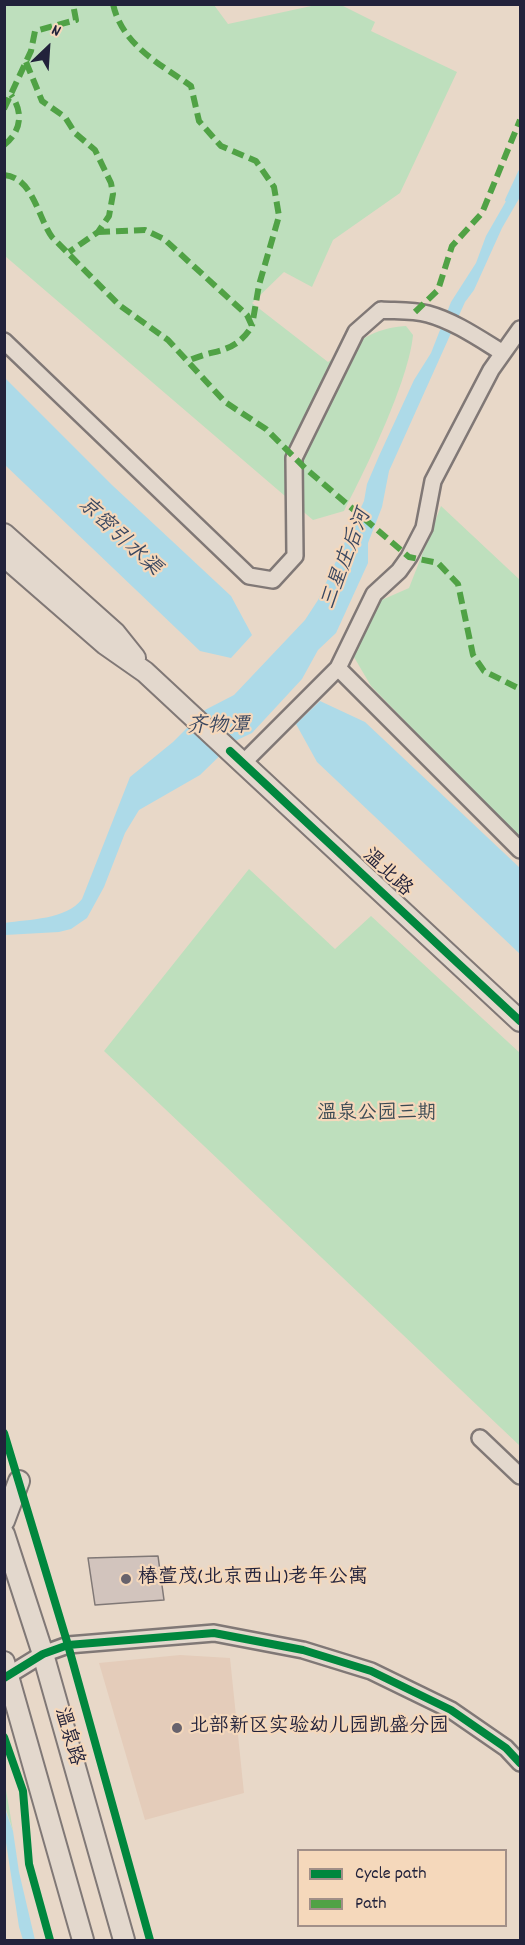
<!DOCTYPE html>
<html>
<head>
<meta charset="utf-8">
<style>
	body { margin:0 }
	#map { position:relative; width:525px; height:1945px; overflow:hidden; background:#e8d8c8; font-family:Dekko,sans-serif }
	canvas { display:block }
	.frame { position:absolute; inset:0; border:6px solid #22223b; pointer-events:none }
	.legend { position:absolute; left:297px; top:1849px; width:210px; height:78px; box-sizing:border-box; background:#f5d8bb; border:2px solid #a18f88; margin:0; padding:8px 10px; list-style:none; font-size:18px; color:#22223b }
	.legend li { display:flex; align-items:center; gap:12px; height:30px }
	.legend b { width:30px; border:2px solid #a18f88 }
	.north { position:absolute; left:18px; top:18px; width:60px; height:60px; -webkit-text-stroke:4px #f5d8bb; paint-order:stroke; rotate:25deg; font-size:16px; font-weight:700; line-height:24px; text-align:center; color:#22223b }
	.north::after { content:''; display:block; margin:auto; width:21px; height:27px; background:#22223b; clip-path:polygon(50% 0,100% 100%,50% 72%,0 100%) }
</style>
</head>
<body>
<div id="map">
<canvas width="525" height="1945"></canvas>
<div class="frame"></div>
<ul class="legend">
<li><b style="height:8px;background:#00873e"></b>Cycle path</li>
<li><b style="height:8px;background:#50a245"></b>Path</li>
</ul>
<div class="north">N</div>
</div>
<script>
const ctx = document.querySelector('canvas').getContext('2d');
ctx.lineJoin = 'round';
function fillPath(path, color) {
  ctx.fillStyle = color;
  ctx.fill(path, 'evenodd');
}
function strokePath(path, color, width, dash) {
  ctx.strokeStyle = color;
  ctx.lineWidth = width;
  ctx.lineCap = dash ? 'butt' : 'round';
  ctx.setLineDash(dash || []);
  ctx.stroke(path);
}
function drawText(font, color, halo, rows, align = 'center') {
  ctx.font = font + ' Dekko,"LXGW WenKai TC",sans-serif';
  ctx.lineWidth = 4.5;
  ctx.setLineDash([]);
  ctx.textBaseline = 'middle';
  ctx.strokeStyle = halo;
  ctx.fillStyle = color;
  for (const [text, x, y, turn = 0] of rows) {
    ctx.save();
    ctx.translate(x, y);
    ctx.rotate((+turn || 0) * Math.PI / 180);
    ctx.textAlign = isNaN(turn) ? turn : align;
    if (halo) ctx.strokeText(text, 0, 0);
    ctx.fillText(text, 0, 0);
    ctx.restore();
  }
}
fillPath(new Path2D(`
	M 180,1655 L 230,1658 L 244,1793 L 145,1820 L 99,1663 Z`), '#e4ccba');
fillPath(new Path2D(`
	M 5,5 L 214,5 L 228,24 L 316,5 L 341,5 L 375,22 L 371,31 L 457,72 L 400,193 L 333,240 L 312,287 L 284,272 L 252,303 L 328,362 C 353,345 374,327 406,326 L 413,335 C 409,380 366,469 344,511 L 313,520 L 5,256 Z
	M 441,506 L 520,580 L 520,840 L 371,686 L 351,652 L 377,602 L 409,588 Z
	M 249,869 L 335,949 L 371,916 L 520,1053 L 520,1446 L 104,1051 Z
	M 4,1778 L 13,1831 L 5,1806 Z`), '#bedfbd');
fillPath(new Path2D(`
	M 520,167 L 520,197 L 502,228 L 474,290 L 465,302 L 389,471 L 382,507 L 368,543 L 368,563 L 336,633 L 318,650 L 302,679 L 252,733 L 235,741 L 200,775 L 139,810 L 125,833 L 104,887 L 87,918 L 71,929 L 59,932 L 5,935 L 5,923 C 29,919 66,920 82,899 L 130,777 L 173,742 L 205,710 L 234,695 L 305,620 L 318,600 L 364,501 L 367,484 L 379,456 L 414,380 L 431,353 L 451,302 L 476,263 L 486,236 L 513,189 Z
	M 4,377 L 112,485 L 231,596 L 252,635 L 231,658 L 200,651 L 5,465 Z
	M 320,701 L 365,722 L 520,868 L 520,954 L 317,762 L 296,724 Z
	M 4,1806 L 13,1831 L 19,1872 L 35,1940 L 23,1940 L 19,1927 L 5,1836 Z`), '#addae8');
strokePath(new Path2D(`
	M 507,200 L 520,172`), '#addae8', 4);
const building = new Path2D(`
	M 158,1556 L 164,1600 L 95,1605 L 88,1558 Z`);
fillPath(building, '#d2c4bd');
strokePath(building, '#807876', 1.5);
const minor = new Path2D(`
	M 4,341 L 249,576 L 273,580 L 295,556 L 294,458 L 356,332 L 381,310 C 396,311 413,310 428,314 C 454,321 480,339 503,353
	M 338,668 L 520,850
	M 243,763 L 338,668 L 374,594 L 399,571 L 409,557 L 424,528 L 433,481 L 491,370 L 520,329
	M 480,1438 L 520,1476
	M 4,1678 L 43,1654 L 68,1645 L 214,1633 L 303,1650 L 371,1671 L 451,1710 L 506,1748 L 520,1763`);
const major = new Path2D(`
	M 4,534 L 115,633 L 135,658
	M 4,556 L 105,644 L 145,672 L 520,1021
	M 4,1521 L 19,1481
	M 4,1534 L 43,1654 L 124,1940
	M 4,1662 L 83,1940`);
strokePath(minor, '#807876', 20);
strokePath(major, '#807876', 24);
strokePath(minor, '#e3d8cd', 15);
strokePath(major, '#e3d8cd', 20);
strokePath(new Path2D(`
	M 113,4 C 122,45 160,64 191,86 L 199,121 L 221,146 L 256,161 L 274,187 L 279,216 L 259,285 L 252,326
	M 26,62 L 42,101 L 65,117 L 75,133 L 95,150 L 111,183 L 113,194 L 109,216 L 98,232 L 69,252
	M 4,109 L 31,51 L 35,31 L 76,20 L 73,4
	M 4,145 C 21,132 24,112 11,95
	M 4,175 C 33,177 38,218 52,237 L 119,305 L 168,340 L 225,402 L 266,429 L 305,468 L 409,557 L 438,563 L 458,584 L 473,655 L 484,671 L 520,689
	M 98,232 L 145,230 L 164,239 L 247,315 L 252,326 C 234,355 215,348 188,361
	M 415,312 L 438,290 L 452,246 L 482,213 L 520,120`), '#50a245', 6, [12, 6]);
strokePath(new Path2D(`
	M 230,751 L 520,1021
	M 4,1433 L 68,1645 L 150,1940
	M 4,1678 L 43,1654 L 68,1645 L 214,1633 L 303,1650 L 371,1671 L 451,1710 L 506,1748 L 520,1763
	M 4,1737 L 23,1791 L 29,1864 L 50,1940`), '#00873e', 8);
for (const [x, y, r, color] of [
	[126,1579,6,"#67626c"],
	[177,1728,6,"#67626c"]
]) {
  const dot = new Path2D();
  dot.arc(x, y, r, 0, 2 * Math.PI);
  ctx.fillStyle = color;
  ctx.fill(dot);
  strokePath(dot, '#f5d8bb', 2);
}
drawText('20px', '#22223b', '#f5d8bb', [
	["温北路",386,874,43],
	["温泉路",67,1737,74]
]);
drawText('20px', '#3a4953', '#f5d8bb', [
	["温泉公园三期",377,1115]
]);
drawText('20px', '#22223b', '#f5d8bb', [
	["椿萱茂(北京西山)老年公寓",138,1579],
	["北部新区实验幼儿园凯盛分园",189,1728]
], 'left');
drawText('italic 21px', '#394760', '#f5d8bb', [
	["京密引水渠",118,538,43],
	["三星庄后河",348,560,-69],
	["齐物潭",218,728]
]);
</script>
</body>
</html>
